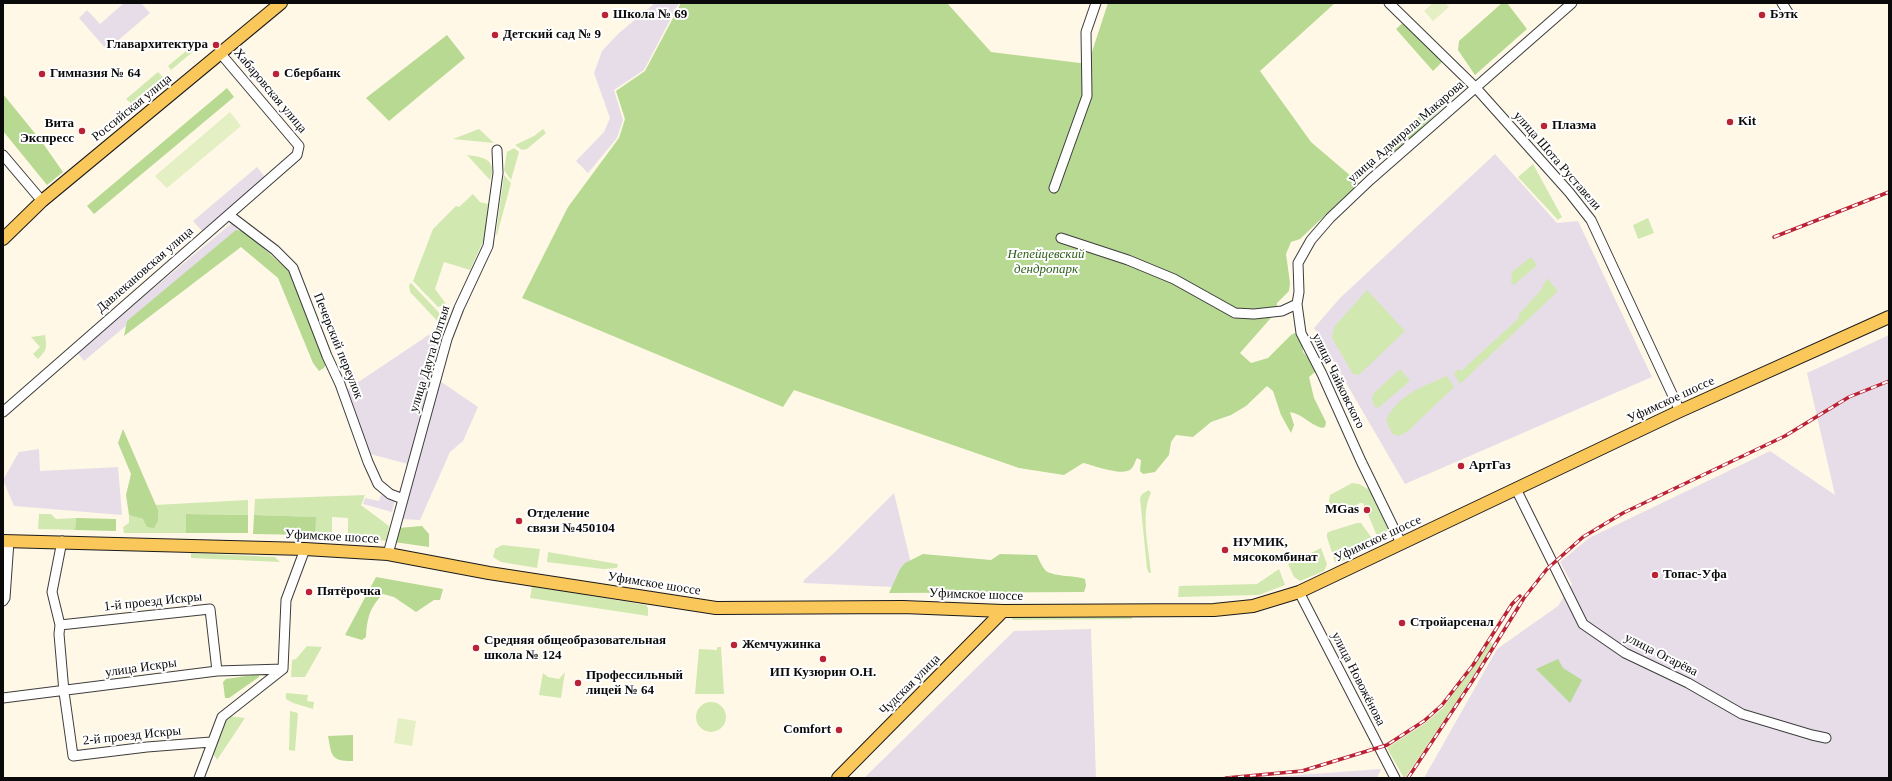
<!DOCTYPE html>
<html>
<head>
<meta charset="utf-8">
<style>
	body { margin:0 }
	#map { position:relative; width:1892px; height:781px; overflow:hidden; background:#fff8e7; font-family:Georgia,serif }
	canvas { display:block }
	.frame { position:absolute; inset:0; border:4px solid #0a0a0a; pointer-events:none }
</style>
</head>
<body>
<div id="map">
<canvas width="1892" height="781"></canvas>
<div class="frame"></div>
</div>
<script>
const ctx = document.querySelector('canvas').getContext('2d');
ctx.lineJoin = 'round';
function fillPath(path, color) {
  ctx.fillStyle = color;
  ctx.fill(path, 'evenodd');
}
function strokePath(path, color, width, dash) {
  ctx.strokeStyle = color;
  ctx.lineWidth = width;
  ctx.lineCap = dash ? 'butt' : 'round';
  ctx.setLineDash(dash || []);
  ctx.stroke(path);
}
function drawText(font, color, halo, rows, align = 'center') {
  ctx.font = font + ' Georgia,serif';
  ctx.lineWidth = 4;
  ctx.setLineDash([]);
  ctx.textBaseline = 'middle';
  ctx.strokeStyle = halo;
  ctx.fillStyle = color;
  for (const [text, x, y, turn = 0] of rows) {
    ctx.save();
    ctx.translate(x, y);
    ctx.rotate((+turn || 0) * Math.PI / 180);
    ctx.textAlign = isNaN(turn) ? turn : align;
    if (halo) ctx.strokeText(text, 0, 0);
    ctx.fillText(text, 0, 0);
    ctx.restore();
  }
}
fillPath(new Path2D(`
	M 124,3 L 141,3 L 150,13 L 107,50 L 79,18 L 87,10 L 100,24 Z
	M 655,3 L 679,3 L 644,70 L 614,90 L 623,120 L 617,138 L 588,173 L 576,161 L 604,132 L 610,118 L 594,73 L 602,51 L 619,33 Z
	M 1495,154 L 1557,223 L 1578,221 L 1652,377 L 1405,484 L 1314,328 L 1340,298 Z
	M 257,167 L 265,177 L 202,231 L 193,221 Z
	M 232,223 L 239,231 L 84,361 L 77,352 Z
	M 433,332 L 442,336 L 408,464 L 366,453 L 345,391 Z
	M 1889,335 L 1888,778 L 1424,778 L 1497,649 L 1558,606 L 1572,584 L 1560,562 L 1589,538 L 1770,451 L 1835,495 L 1807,373 Z
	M 440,381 L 478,407 L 463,441 L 450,452 L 420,520 L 401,519 Z
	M 39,449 L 40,471 L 118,467 L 122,515 L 14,506 L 3,480 L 19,452 Z
	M 894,493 L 917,588 L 803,583 L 804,580 L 833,554 Z
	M 381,495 L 395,499 L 392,512 L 363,504 L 365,498 L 379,501 Z
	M 1091,629 L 1096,778 L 864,778 L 1014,631 Z
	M 1381,769 L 1377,778 L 1257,778 Z`), '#e7dde9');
fillPath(new Path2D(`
	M 198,41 L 201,45 L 171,70 L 168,66 Z
	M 158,72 L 163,77 L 131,103 L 126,99 Z
	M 479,129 L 494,143 L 453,139 Z
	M 543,129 L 546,133 L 527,149 L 522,150 L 515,145 L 534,136 Z
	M 514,148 L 519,152 L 511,180 L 504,170 L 507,152 Z
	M 467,155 C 483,157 498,159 490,180 Z
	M 1533,164 L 1562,217 L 1558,220 L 1518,177 Z
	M 504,175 L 511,183 L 497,235 L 496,234 Z
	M 473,194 L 480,202 L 488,204 L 486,235 L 470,270 L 444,262 L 435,289 L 446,304 L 438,307 L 413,281 L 433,229 L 456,206 L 459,207 Z
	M 1648,218 L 1654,233 L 1638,239 L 1633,225 Z
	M 1531,257 L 1537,265 L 1514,285 L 1511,283 L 1512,272 Z
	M 1547,278 L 1558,291 L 1460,384 L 1454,374 L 1458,369 L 1461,371 L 1519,318 L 1519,314 L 1541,290 Z
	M 411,283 L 447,321 L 447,325 L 443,327 L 410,292 L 409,285 Z
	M 1367,290 L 1405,331 L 1359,375 L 1353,374 L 1332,338 L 1334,327 Z
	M 45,335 C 47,348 47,350 38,359 L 33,354 L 40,347 L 31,337 Z
	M 1400,369 L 1410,381 L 1378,408 L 1374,406 L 1372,398 L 1374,393 Z
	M 1447,376 L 1454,387 L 1408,431 L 1399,436 L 1392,434 L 1386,420 C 1399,394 1422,387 1447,376 Z
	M 1352,483 L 1359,484 L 1370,490 L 1390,533 L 1388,540 L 1380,541 L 1378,538 L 1363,503 L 1360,503 L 1340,514 L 1333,513 L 1329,501 L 1330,495 Z
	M 1149,490 L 1151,493 C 1140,514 1149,549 1151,573 L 1149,573 L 1147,569 L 1140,498 L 1142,494 Z
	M 365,495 L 361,505 L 389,526 L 387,541 L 348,537 L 348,518 L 332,517 L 332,535 L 315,535 L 315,517 L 254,515 L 255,499 Z
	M 248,500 L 248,515 L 186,514 L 186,533 L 124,533 L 123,527 L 129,523 L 129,515 L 143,519 L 158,510 L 154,505 Z
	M 39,514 L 51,514 L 56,519 L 76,518 L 75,530 L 38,529 Z
	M 1357,523 L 1361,523 L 1377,545 L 1338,563 L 1335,562 L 1327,537 L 1327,533 L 1331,531 Z
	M 502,545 L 540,549 L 537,568 L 501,562 L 493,557 L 495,549 Z
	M 1321,548 L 1327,564 L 1324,571 L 1300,581 L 1294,577 L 1288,564 Z
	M 548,552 L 618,564 L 617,568 L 603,569 L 547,562 Z
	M 191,553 L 275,557 L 280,562 L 191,558 Z
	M 1279,569 L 1285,585 L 1259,595 L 1178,597 L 1179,586 L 1257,584 Z
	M 532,586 L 646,605 L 648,608 L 648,616 L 530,598 Z
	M 1132,615 L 1132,619 L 1013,620 L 1011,617 Z
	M 1490,642 L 1493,644 C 1465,690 1435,734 1405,778 L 1404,778 L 1387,748 L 1424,724 L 1443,708 Z
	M 307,646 L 322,647 L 305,677 L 291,677 L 292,660 L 296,659 Z
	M 717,647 L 721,647 L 724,694 L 695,694 L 699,649 L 717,650 Z
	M 565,672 L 561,698 L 539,695 L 543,673 L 548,677 L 559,679 Z
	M 286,693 L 308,695 L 307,701 L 314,702 L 313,709 L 293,703 L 286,699 Z
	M696 717a15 15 0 1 1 30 0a15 15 0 1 1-30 0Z
	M 290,711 L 298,713 L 295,751 L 289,750 Z
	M 229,716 L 245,718 L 217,760 L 211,750 L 222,724 Z`), '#d2e8b1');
fillPath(new Path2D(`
	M 681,3 L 947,3 L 991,52 L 1088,64 L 1108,3 L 1335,3 L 1260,71 L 1311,142 L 1359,183 L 1300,239 L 1291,242 L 1286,254 L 1290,283 L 1289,291 L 1277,303 L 1277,311 L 1240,353 L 1251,363 L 1268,358 L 1291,335 L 1295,333 L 1302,339 L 1303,352 L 1317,368 L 1315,372 L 1309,377 L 1314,398 L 1326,422 L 1325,427 L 1322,428 C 1310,425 1303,414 1290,412 L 1294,425 L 1291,433 L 1281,415 L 1273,391 L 1267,386 L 1246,406 L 1231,415 L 1211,422 L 1193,437 L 1176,435 L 1171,442 L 1169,455 L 1155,472 L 1143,474 L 1140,471 L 1141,460 L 1137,458 C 1135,461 1134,467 1131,469 C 1123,477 1093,465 1083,463 L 1064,475 L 1019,468 L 794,390 L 783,407 L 522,298 L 568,207 L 619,138 L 625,119 L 616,91 L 645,71 Z
	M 1502,3 L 1507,3 L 1527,29 L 1475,75 L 1458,50 L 1459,41 Z
	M 1404,22 L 1442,62 L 1433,71 L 1396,29 Z
	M 447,35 L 465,58 L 389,121 L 366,98 Z
	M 1459,81 L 1462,89 L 1395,153 L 1388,144 Z
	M 227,88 L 234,97 L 94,214 L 87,206 Z
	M 3,94 L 42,142 L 63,172 L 47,185 L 3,131 Z
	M 236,230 L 244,231 L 289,271 L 326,364 L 324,368 L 319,371 L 313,363 L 278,278 L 241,247 L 124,336 L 127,321 Z
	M 123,429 L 158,510 L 158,521 L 154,528 L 147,527 L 143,519 L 129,515 L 126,495 L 131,474 L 118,443 Z
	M 186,514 L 248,515 L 248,533 L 186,533 Z
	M 254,515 L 316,517 L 315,535 L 253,534 Z
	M 76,518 L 116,519 L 116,531 L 75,530 Z
	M 422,526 L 429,534 L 429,547 L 394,542 L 398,528 Z
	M 923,554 L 991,560 L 1000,554 L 1037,555 C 1039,560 1042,566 1045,570 C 1052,577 1074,575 1085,579 L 1086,586 L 1084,592 L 889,593 L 900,569 L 905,563 Z
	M 376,577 L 443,589 L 440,600 L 434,600 L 416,612 L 394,597 L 383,594 C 370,607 367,618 366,637 L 362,640 L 345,635 Z
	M 1558,659 L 1563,668 L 1582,680 L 1570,703 L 1536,669 Z
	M 259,674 L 259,677 L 229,698 L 225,698 L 223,682 L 226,679 Z
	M 353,735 L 353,761 C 330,761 332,756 328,736 Z`), '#b7d991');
fillPath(new Path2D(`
	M 1433,3 L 1445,3 L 1449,7 L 1433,21 L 1424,11 Z
	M 230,112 L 241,126 L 167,188 L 155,176 Z
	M 398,718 L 416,721 L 412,746 L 394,743 Z`), '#e4efc3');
const minor = new Path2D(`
	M 1389,3 L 1476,88 L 1569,192 L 1591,220 L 1680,411
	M 1782,3 L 1789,14
	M 3,155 L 42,201
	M 1054,188 L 1087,96 L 1086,32 L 1096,3
	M 229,215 L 275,250 L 293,268 L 327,356 L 340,384 L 368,462 L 378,484 L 390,494 L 403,499
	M 1061,238 L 1128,260 L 1174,279 L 1235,313 L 1254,314 L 1282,311 L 1297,304
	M 3,412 L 297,155 L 299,146 L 221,54
	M 1516,489 L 1583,624 L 1625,653 L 1688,683 L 1742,714 L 1812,735 L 1826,738
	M 62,541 L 52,592 L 60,625 L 59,634 L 64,692 L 73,756 L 147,747 L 211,742
	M 1401,543 L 1361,461 L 1322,374 L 1301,333 L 1297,304 L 1299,292 L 1298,263 L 1311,240 L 1330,218 L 1370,180 L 1572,3
	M 388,554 L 447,339 L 459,308 L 488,246 L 498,173 L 497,150
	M 1299,592 L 1395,778
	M 3,601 L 5,598 L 9,541
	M 60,625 L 210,609 L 217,671
	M 3,698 L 217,671 L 283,669
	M 199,778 L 222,717 L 283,669 L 286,600 L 305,549`);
const major = new Path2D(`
	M 3,239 L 42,201 L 281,3
	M 3,541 L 305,549 L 388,554 L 489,573 L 716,608 L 903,607 L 1003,611 L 1214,610 L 1253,606 L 1299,592 L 1680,411 L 1889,317
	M 838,778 L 1003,611`);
strokePath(minor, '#3d3d3d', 11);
strokePath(major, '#1b1b1b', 14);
strokePath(minor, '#fff', 9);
strokePath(major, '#fac75b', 12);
const rail = new Path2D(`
	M 1774,237 L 1889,192
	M 1226,778 L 1302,771 L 1387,745 L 1424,721 L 1442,705 L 1473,665 L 1512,604 L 1520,596
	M 1408,778 L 1473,680 L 1524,598 L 1547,569 L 1583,537 L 1623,513 L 1785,436 L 1849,397 L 1889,381`);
strokePath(rail, '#ba2236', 3.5);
strokePath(rail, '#fff', 2, [6]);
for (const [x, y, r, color] of [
	[605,15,4,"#ba2236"],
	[1762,15,4,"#ba2236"],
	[495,35,4,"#ba2236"],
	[216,45,4,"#ba2236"],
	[42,74,4,"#ba2236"],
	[276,74,4,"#ba2236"],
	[1730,122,4,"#ba2236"],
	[1544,126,4,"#ba2236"],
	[82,131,4,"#ba2236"],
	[1461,466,4,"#ba2236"],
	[1367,510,4,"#ba2236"],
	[519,521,4,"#ba2236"],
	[1225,550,4,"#ba2236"],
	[1655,575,4,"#ba2236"],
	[309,592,4,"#ba2236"],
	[1402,623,4,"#ba2236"],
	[734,645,4,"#ba2236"],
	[476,648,4,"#ba2236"],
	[823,659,4,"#ba2236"],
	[578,683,4,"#ba2236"],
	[839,730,4,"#ba2236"]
]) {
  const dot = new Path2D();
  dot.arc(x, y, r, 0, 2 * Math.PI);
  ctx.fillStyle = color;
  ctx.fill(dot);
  strokePath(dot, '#fff', 1.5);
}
drawText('bold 13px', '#0a0a0a', '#fff', [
	["Школа № 69",613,15],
	["Бэтк",1770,15],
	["Детский сад № 9",503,35],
	["Главархитектура",208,45,"right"],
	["Гимназия № 64",50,74],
	["Сбербанк",284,74],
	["Kit",1738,122],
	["Вита",74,124,"right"],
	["Экспресс",74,139,"right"],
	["Плазма",1552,126],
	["АртГаз",1469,466],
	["MGas",1359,510,"right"],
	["Отделение",527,514],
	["связи №450104",527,529],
	["НУМИК,",1233,543],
	["мясокомбинат",1233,558],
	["Топас-Уфа",1663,575],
	["Пятёрочка",317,592],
	["Стройарсенал",1410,623],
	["Средняя общеобразовательная",484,641],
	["школа № 124",484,656],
	["Жемчужинка",742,645],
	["ИП Кузюрин О.Н.",823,673,"center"],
	["Профессильный",586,676],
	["лицей № 64",586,691],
	["Comfort",831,730,"right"]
], 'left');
drawText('13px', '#0a0a0a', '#fff', [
	["Хабаровская улица",270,91,50],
	["Российская улица",132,108,-39],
	["улица Адмирала Макарова",1406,132,-41],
	["улица Шота Руставели",1557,161,49],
	["Давлекановская улица",145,270,-41],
	["Печерский переулок",338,346,68],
	["улица Даута Юлтыя",430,359,-73],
	["улица Чайковского",1338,381,64],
	["Уфимское шоссе",1671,400,-25],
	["Уфимское шоссе",332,537,3],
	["Уфимское шоссе",1378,539,-25],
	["Уфимское шоссе",654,584,9],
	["Уфимское шоссе",976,595,2],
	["1-й проезд Искры",153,602,-6],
	["улица Огарёва",1661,655,27],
	["улица Искры",141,668,-8],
	["улица Новожёнова",1358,679,63],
	["Чудская улица",910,685,-45],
	["2-й проезд Искры",132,736,-6]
]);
drawText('italic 13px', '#2f611b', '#fff', [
	["Непейцевский",1046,255],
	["дендропарк",1046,270]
]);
</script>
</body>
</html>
